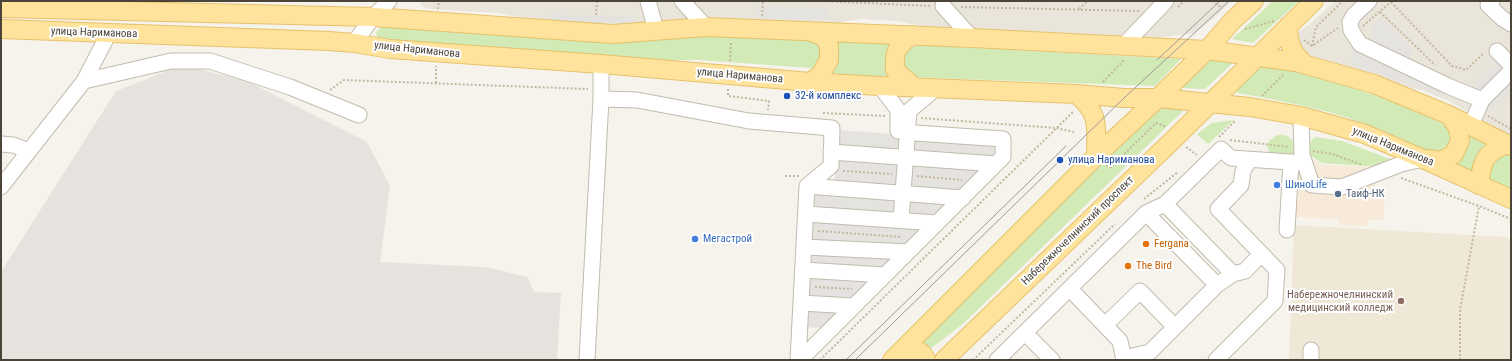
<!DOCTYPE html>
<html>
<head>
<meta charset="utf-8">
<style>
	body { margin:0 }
	#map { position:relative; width:1512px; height:361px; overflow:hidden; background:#f6f3ec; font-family:"Roboto Condensed",sans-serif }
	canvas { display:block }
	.frame { position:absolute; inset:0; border:2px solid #4b4439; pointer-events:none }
</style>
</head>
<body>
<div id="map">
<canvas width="1512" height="361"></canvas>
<div class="frame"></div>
</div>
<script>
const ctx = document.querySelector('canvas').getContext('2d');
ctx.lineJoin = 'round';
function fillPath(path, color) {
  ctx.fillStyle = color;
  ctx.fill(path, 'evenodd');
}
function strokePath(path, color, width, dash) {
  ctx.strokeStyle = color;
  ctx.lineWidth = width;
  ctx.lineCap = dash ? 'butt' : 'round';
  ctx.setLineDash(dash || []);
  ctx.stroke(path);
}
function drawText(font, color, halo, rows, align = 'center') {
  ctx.font = font + ' "Roboto Condensed",sans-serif';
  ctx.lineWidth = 4;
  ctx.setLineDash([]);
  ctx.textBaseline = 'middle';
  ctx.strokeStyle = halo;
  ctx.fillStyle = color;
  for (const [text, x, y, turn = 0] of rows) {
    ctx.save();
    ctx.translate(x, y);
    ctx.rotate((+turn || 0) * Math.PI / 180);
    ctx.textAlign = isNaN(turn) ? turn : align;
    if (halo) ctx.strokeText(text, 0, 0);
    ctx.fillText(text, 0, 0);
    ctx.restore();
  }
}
fillPath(new Path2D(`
	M 419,1 L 1232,1 L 1214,18 L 1195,33 L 1156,38 L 931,28 L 898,21 L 862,19 L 833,23 L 726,20 L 633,24 L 542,22 L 499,13 L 429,9 L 422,6 Z
	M 1335,1 L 1511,1 L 1511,137 L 1451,102 L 1422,90 L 1408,88 L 1355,69 L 1301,54 L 1296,34 L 1311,23 Z`), '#eae5da');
fillPath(new Path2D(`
	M 1309,156 L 1317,162 L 1322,165 L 1374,167 L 1378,180 L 1373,188 L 1373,195 L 1385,196 L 1383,220 L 1368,220 L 1368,226 L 1339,225 L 1339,219 L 1294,217 L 1296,176 Z`), '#f7ead8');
fillPath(new Path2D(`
	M 182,65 L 247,81 L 367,142 L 390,186 L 380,262 L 485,267 L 527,277 L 534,292 L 561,293 L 557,360 L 1,360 L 1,272 L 116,91 Z`), '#e6e2dd');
fillPath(new Path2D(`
	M 1294,225 L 1506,237 L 1511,241 L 1511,360 L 1289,360 Z`), '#efe8d6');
fillPath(new Path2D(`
	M 1273,1 L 1299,1 L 1253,43 L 1232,39 Z
	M 382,26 L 808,37 L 824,48 L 817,65 L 812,68 L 699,60 L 632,60 L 380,39 L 377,36 L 376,32 Z
	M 832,38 L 894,39 C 884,60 882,60 896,80 L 827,75 Z
	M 917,45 L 1181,59 L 1155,86 L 909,77 L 904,69 L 903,53 L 908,48 Z
	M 1212,59 L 1236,60 L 1205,89 L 1180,88 Z
	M 1261,64 C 1315,75 1370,91 1421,114 C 1433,119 1444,122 1452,132 L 1451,147 L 1436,154 C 1407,142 1379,128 1349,118 C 1311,106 1272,99 1233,92 Z
	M 1161,107 L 1185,109 L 964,323 L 926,352 L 917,343 Z
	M 1234,120 L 1208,144 L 1197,134 L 1212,123 Z
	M 1467,130 L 1494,144 L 1473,175 L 1447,163 Z
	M 1277,135 C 1290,133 1297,142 1294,155 L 1270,154 L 1267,146 L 1269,141 Z
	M 1315,137 L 1342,141 L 1390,159 L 1388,162 L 1379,167 L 1322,163 L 1309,155 C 1309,147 1309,142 1315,137 Z
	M 1504,151 L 1511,156 L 1511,192 L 1487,179 L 1490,164 Z`), '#d2eab5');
fillPath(new Path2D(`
	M 758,6 L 829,8 L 828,20 L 758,19 Z
	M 553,14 L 631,17 L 637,24 L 548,22 Z
	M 1380,17 L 1413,50 L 1410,55 L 1412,62 L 1450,79 L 1444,96 L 1350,64 L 1355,47 L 1369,41 L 1374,35 L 1374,31 L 1371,26 Z
	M 1511,49 L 1511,90 L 1488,112 L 1468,90 Z
	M 839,130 L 995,142 L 995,157 L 824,328 L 801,327 L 809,190 L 834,191 Z`), '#e5e3e0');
const minor = new Path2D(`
	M 648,1 L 656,30
	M 682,1 L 706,27
	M 1369,1 L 1354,15 L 1350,22 L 1351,30 L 1360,44 L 1448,86 L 1482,100
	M 1492,1 L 1488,5 L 1503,19 L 1511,24
	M 943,6 L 972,38
	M 354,43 L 373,17 L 389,1
	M 1124,45 L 1166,1
	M 1497,51 L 1511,65
	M 601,64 L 601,99 L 637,100 L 749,121 L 832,128 L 831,166 L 807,186 L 798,360
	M 84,81 L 171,61 L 210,61 L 290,87 L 359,115
	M 880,86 L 898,110 L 898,131
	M 1301,116 L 1302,155 L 1312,185 L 1342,187 L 1401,164 L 1423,159
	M 1471,125 L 1482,100 L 1511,71
	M 1,144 L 13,145 L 29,151
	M 831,152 L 996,164
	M 807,186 L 963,198
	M 1,187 L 84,81 L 109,33
	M 1165,204 L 1233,274
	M 1146,213 L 1217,285
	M 806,214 L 937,223
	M 901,220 L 909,111 L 935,89
	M 1287,230 L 1291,162
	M 804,247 L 908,252
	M 803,270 L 885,275
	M 1070,289 L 1120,341 L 1124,360
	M 801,303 L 853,306
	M 1105,325 L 1140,291 L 1175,327
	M 1025,333 L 1052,360
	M 1124,358 L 1150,352 L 1217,285 L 1233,274 L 1245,271 L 1261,254
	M 587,360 L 601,99
	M 800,360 L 1003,157 L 1003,139 L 915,133
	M 997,360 L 1146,213 L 1165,204 L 1221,149 L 1231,158 L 1305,163
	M 1216,360 L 1275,301 L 1277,270 L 1218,209 L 1241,185 L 1243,171 L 1249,160
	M 1311,360 L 1311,350`);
const major = new Path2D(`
	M 1,8 L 373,17 L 613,34 L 706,27 L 972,38 L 1207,50 L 1296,62 L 1374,84 L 1449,115 L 1511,146
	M 1288,26 C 1289,45 1291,52 1306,65
	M 1,29 L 329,41 L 354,43 L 390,49 L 601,64 L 810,82 L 880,86 L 1076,94 L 1124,98 L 1158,98 L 1250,107 L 1301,116 L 1365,134 L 1423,159 L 1511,199
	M 809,31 L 824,37 L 829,46 L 829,60 L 820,75 L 810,82
	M 912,35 C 896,47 894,51 895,70 L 915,88
	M 1076,94 C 1101,114 1096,128 1096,156
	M 1426,159 L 1441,161 L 1454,154 L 1460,141 L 1458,128 L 1449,115
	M 1479,185 C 1482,161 1484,153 1507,144
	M 898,357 L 910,349 C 917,350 924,353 926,360
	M 892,360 L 1096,156 L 1158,98 L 1207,50 L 1233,20 L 1254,1
	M 944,360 L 1176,137 L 1314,1`);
strokePath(minor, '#c2bbae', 17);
strokePath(major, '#e6c16a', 20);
strokePath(new Path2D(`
	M 428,1 L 435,1
	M 820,1 L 931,6
	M 1212,1 L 1222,8
	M 1391,2 L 1452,66 L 1466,70 L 1484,53
	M 961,7 L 1139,11
	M 1178,7 L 1184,1
	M 438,9 L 439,1
	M 1079,9 L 1088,1
	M 1380,12 L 1435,65
	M 596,15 L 597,1
	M 762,16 L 763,1
	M 1363,26 L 1392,1
	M 1245,29 L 1274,21
	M 1304,40 L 1312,46 L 1338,28
	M 1312,46 L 1316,27 L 1343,1
	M 730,61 L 731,42
	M 1103,82 L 1124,60
	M 436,83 L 436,66
	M 728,89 L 728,96 L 769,101 L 768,110
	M 330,90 L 344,80 L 588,89
	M 1262,96 L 1283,75
	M 823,113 L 886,116
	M 1488,116 L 1511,129
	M 921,118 L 1056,128 L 1074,132
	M 1219,137 L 1236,120
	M 1230,140 L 1289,147
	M 1186,147 L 1197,155
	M 1313,151 L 1332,154 L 1363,165
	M 1106,165 L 1111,167 L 1156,123 L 1167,127
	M 843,171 L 892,174
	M 785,176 L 799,176
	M 917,176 L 962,180
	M 1401,178 L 1479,206 L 1511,219
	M 1144,199 L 1178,172
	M 818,231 L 902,237
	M 815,287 L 852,289
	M 820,360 L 1074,111
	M 973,360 L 1115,224
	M 1460,360 L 1460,310 L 1479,206`), '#c4b79f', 2, [2, 2]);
strokePath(minor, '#fff', 15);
strokePath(major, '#ffe39c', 18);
strokePath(new Path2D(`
	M 1157,60 L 1220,1
	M 846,360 L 1066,146
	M 855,360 L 1124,98 L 1229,1`), '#9a9a9a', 1);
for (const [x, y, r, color] of [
	[787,96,4,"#1a4fb4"],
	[1060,160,4,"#1a4fb4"],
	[1277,185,4,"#3f7fe0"],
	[1338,194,4,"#5c6f8a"],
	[695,239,4,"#3f7fe0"],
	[1146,244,4,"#e8710a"],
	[1128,266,4,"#e8710a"],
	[1401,301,4,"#8d6e63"]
]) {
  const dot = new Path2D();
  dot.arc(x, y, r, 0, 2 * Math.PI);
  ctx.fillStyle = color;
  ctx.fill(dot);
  strokePath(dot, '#fff', 1.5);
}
drawText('11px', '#4b4439', '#fff', [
	["улица Нариманова",94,33,2],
	["улица Нариманова",417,50,6],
	["улица Нариманова",740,76,5],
	["улица Нариманова",1393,147,22],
	["Набережночелнинский проспект",1078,231,-44]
]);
drawText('11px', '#164399', '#fff', [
	["32-й комплекс",795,96],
	["улица Нариманова",1068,160]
], 'left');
drawText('11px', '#366cbe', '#fff', [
	["ШиноLife",1285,185],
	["Мегастрой",703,239]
], 'left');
drawText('11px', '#4e5e75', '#fff', [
	["Таиф-НК",1346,194]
], 'left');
drawText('11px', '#c56008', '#fff', [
	["Fergana",1154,244],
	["The Bird",1136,266]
], 'left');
drawText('11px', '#785e54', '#fff', [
	["Набережночелнинский",1393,295],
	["медицинский колледж",1393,308]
], 'right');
</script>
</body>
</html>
